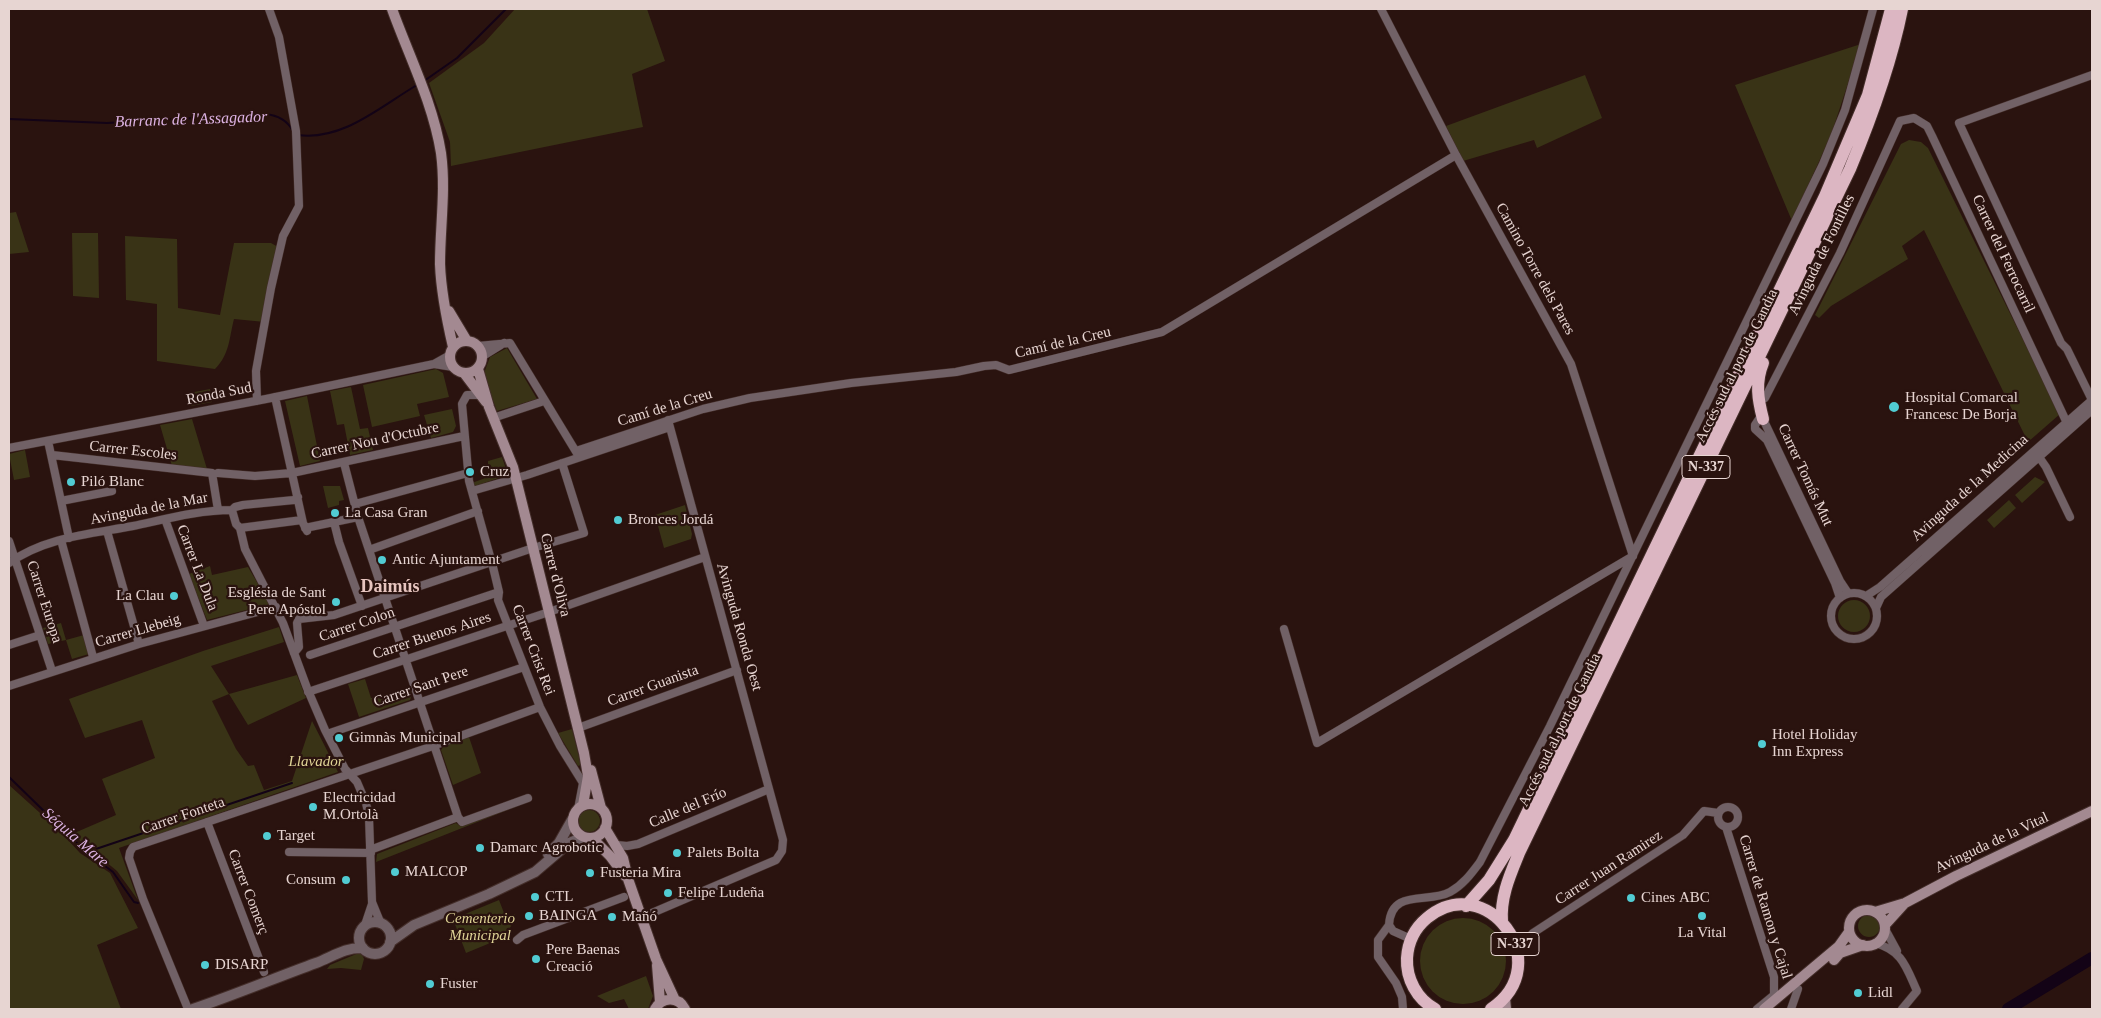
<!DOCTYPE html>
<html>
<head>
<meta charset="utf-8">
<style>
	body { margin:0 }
	#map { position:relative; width:2101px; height:1018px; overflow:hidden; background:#2a130f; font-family:Georgia,serif }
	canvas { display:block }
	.frame { position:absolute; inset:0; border:10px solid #e7d5d2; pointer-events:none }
</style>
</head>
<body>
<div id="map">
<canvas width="2101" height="1018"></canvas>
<div class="frame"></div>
</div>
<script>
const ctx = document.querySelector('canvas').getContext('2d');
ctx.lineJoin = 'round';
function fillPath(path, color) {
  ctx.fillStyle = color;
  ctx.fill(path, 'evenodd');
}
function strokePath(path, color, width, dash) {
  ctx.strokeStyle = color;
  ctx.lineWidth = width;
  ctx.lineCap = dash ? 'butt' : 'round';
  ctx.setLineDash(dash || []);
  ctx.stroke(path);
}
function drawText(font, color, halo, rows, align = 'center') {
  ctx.font = font + ' Georgia,serif';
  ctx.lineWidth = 4.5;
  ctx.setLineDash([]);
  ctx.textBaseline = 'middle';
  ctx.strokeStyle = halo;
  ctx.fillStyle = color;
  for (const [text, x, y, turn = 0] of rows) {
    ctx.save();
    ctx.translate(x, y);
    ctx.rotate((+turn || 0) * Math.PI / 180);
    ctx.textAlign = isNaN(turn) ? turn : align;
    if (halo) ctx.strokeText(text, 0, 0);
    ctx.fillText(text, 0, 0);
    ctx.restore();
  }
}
fillPath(new Path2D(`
	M 515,9 L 647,9 L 665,61 L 632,74 L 643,127 L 451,166 L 450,142 L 429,83 L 484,43 Z
	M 1861,44 L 1831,135 L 1792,221 L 1735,85 Z
	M 1585,75 L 1602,118 L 1537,148 L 1534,140 L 1463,161 L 1446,126 Z
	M 1909,140 L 1921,142 L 1928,148 L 2060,414 L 2028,442 L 1924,230 L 1902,246 L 1908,259 L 1831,306 L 1819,318 L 1815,315 L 1901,144 Z
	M 16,212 L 29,252 L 9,254 L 9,213 Z
	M 72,233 L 98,233 L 99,298 L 73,296 Z
	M 125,236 L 177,239 L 178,308 L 220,315 L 234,243 L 271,243 L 278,247 L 265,322 L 234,319 C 229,338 230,354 215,369 L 157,361 L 157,304 L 126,300 Z
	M 507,348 L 537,399 L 497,411 L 485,380 L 484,373 L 490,357 Z
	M 436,369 L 443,373 L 449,397 L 417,404 L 420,416 L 372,427 L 363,385 Z
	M 351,387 L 360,429 L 368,428 L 373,450 L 350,455 L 344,424 L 337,425 L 330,391 Z
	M 210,389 L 212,402 L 191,406 L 184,394 Z
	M 307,396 L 320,461 L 300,466 L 285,401 Z
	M 452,409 L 456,426 L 453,432 L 431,438 L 424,415 Z
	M 192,419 L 207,469 L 172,466 L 160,425 Z
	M 25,450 L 30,477 L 14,480 L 9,454 Z
	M 502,457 L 508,475 L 472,487 L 472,483 L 488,477 L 488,461 Z
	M 2035,477 L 2045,482 L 2022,503 L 2015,495 Z
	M 323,486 L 340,486 L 344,500 L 339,501 L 339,505 L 328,508 Z
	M 2009,500 L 2016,508 L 1994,528 L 1987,520 Z
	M 685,505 L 692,534 L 691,539 L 664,548 L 655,515 Z
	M 210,566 L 212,575 L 248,567 L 270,604 L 207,620 L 189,574 Z
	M1838 616a16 16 0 1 1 32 0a16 16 0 1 1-32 0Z
	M 61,623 L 66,640 L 84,635 L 89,654 L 72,659 L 66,640 L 48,644 L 43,628 Z
	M 279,627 L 284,642 L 211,666 L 229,694 L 297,675 L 306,698 L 248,725 L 229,694 L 212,701 L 236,749 L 248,766 L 254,765 L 264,790 L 292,781 L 312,721 L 338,772 L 119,848 L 138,900 L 117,871 L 72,834 L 116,815 L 102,779 L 155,758 L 142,720 L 85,738 L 69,699 L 203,651 Z
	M 365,679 L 371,698 L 410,687 L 412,695 L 410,700 L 359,717 L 348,684 Z
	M 572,729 L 581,765 L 578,766 L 558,733 Z
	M 469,737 L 481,773 L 453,785 L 441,750 L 444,746 Z
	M 9,785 L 60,831 L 80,853 L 110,873 L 138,928 L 97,945 L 121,1009 L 9,1009 Z
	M 522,802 L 523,804 L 376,862 L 377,854 L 456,823 L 460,826 Z
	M578 821a11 11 0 1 1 22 0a11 11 0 1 1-22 0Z
	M 499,900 L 506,918 L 515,914 L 515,918 L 510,928 L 512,934 L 466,953 L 453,919 Z
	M1858 926a11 11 0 1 1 22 0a11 11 0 1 1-22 0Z
	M1420 961a43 43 0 1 1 86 0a43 43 0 1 1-86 0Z
	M 361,952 L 364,959 L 361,970 L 341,968 L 327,969 L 330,965 Z
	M 646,976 L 653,996 L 648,1009 L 629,1009 L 624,999 L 609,1003 L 597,996 Z`), '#393316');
strokePath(new Path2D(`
	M 424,81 L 457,58 L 506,9
	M 9,119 L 107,123 L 265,114 C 277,115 287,120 293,131
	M 298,135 C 343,141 381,106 417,85
	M 9,777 L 84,850 L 113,872 L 134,902 L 138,903
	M 87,852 L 292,783`), '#130316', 2);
strokePath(new Path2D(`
	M 2008,1009 L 2092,958`), '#130316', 12);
const minor = new Path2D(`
	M 1381,9 L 1456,155 L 1571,364 L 1633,556
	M 478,346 L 510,343 L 578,455
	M 483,356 L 504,343
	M 434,364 L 453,367
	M 480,395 L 467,395 L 462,404 L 469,481 L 493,567 L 499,592 L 498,600 L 540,707 L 560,746 L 583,783 L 578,809
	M 275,397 L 303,523 L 307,531
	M 1765,398 L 1840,253 L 1900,121 L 1914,118 L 1927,126 L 1932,136 L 2066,421
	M 2092,400 L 2067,349 L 2061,343 L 1959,123 L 2092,75
	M 257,401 L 256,371 L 271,288 L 283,236 L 299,206 L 296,131 L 279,37 L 269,9
	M 493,418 L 544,401
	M 48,441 L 69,538
	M 9,448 L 266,399 L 434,364 L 450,355
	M 576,451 L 703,409 L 750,398 L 851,383 L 956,372 L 984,366 L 996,365 L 1009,370 L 1162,332 L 1456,155
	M 52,455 L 212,473 L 218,510
	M 2039,457 L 2046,467 L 2070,517
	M 344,463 L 358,517 L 458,817 L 462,822 L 528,798
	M 218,473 L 255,476 L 292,473 L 464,436
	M 472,491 L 527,475 L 670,427
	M 61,501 L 112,491
	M 355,504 L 468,473
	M 232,510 L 236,524 L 240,528 L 245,549 L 283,623 L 307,688 L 325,730 L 345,769 L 357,782 L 366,803 L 369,817 L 372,902 L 381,924
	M 165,519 L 204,626
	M 334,522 L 339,542 L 362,606
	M 240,528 L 302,520
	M 305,528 L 358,517
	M 107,531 L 139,644
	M 61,540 L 93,657
	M 9,541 L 52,671
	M 369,550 L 478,511
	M 9,563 C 45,537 91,534 133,526 C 166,519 199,510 232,510 L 235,507 L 243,505 L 294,500 L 298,497
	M1831 616a23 23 0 1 1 46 0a23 23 0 1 1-46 0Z
	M 1866,596 L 1880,587 L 2092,400
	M 1840,598 L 1835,583 L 1767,440 L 1755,429 L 1755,425 L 1759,419 L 1763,419 L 1840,581 L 1848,593
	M 1876,608 L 1881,597 L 2092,410
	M 1284,629 L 1317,743 L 1633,556
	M 9,645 L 40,635
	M 294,653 L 299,647 L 297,623 L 299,619 L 334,615 L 533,548 L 584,533 L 562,463
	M 310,655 L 499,592
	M 9,686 L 139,644 L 276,607
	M 308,692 L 549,612 L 705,557
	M 578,728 L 737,670
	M 327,734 L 524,667
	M1718 817a10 10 0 1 1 20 0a10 10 0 1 1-20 0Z
	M 207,822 L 264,972
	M 1726,827 L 1774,977 L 1774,995 L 1757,1009
	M 617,845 L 627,846 L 638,844 L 769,789
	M 370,850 L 458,817
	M 289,852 L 371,853
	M 652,913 L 776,860 L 782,851 L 783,840 L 668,420
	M 365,925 L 372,904
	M 1389,925 L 1378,940 L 1378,957 L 1396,983 L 1402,997 L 1403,1009
	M 1885,929 L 1897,951
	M 1411,939 L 1393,931 L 1389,925 C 1391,888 1428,904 1450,892 C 1463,885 1471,874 1480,862 L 1550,726 L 1823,164 L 1845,110 L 1873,9
	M 517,940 L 523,935 L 624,897
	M 1875,943 C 1903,951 1906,967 1917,991 L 1902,1009
	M 1518,955 L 1526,941 L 1533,933 L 1683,835 L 1704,811 L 1718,813
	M 188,1009 L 143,899 L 129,858 L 130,852 L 133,847 L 430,747 L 540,707
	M 1791,1009 L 1798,989`);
const tertiary = new Path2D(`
	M 548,854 L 559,843 L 572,820
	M359 938a16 16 0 1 1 32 0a16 16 0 1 1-32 0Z
	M 390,942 L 414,925 L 489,894 L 535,872 L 569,843 L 583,837
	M 193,1009 C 234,995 275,978 316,963 C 332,957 345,947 363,948`);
const secondary = new Path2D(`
	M 392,9 C 409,56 433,103 441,153 C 446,190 440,227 440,264 C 441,292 447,321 453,347
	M 449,311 L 467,341
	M450 357a16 16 0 1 1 32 0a16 16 0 1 1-32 0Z
	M 478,369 L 489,407 L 513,467 L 584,753 L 588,776 L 583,805
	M 464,373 L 486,402
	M 591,770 L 601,808
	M573 821a17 17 0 1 1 34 0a17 17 0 1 1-34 0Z
	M 605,828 L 623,858 L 628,879 L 656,959 L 675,1000
	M 592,838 L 610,856 L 625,876
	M1849 928a18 18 0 1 1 36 0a18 18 0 1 1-36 0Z
	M 1875,912 L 1905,903 L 1956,876 L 2092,811
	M 1885,925 L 1905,903
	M 1834,960 L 1840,953 L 1863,945
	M 657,965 L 660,1002
	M 1505,998 L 1506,1009
	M 655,1009 C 662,997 678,996 685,1009
	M 1764,1009 L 1839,946 L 1849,932`);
const trunk = new Path2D(`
	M 1763,363 C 1755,382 1758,400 1763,419
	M 1466,906 L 1489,880 L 1514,840 L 1825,196 L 1868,95 L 1891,9
	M 1502,922 C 1500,897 1510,875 1519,853 L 1850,169 C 1872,116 1891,64 1902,9
	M 1435,1009 C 1417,999 1406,979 1407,958 C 1408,942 1415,928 1427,918 C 1485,869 1559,963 1491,1009`);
strokePath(minor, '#442e2a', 9);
strokePath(tertiary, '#442e2a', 12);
strokePath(secondary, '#442e2a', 12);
strokePath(trunk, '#442e2a', 14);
strokePath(minor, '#716166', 8);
strokePath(tertiary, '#716166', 10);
strokePath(secondary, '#a38991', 10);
strokePath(trunk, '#dcb6c2', 12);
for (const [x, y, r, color] of [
	[1894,407,6,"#51ccd3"],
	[470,472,5,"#51ccd3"],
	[71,482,5,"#51ccd3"],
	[335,513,5,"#51ccd3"],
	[618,520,5,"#51ccd3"],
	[382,560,5,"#51ccd3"],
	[174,596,5,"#51ccd3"],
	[336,602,5,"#51ccd3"],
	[339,738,5,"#51ccd3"],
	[1762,744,5,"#51ccd3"],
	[313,807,5,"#51ccd3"],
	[267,836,5,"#51ccd3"],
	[480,848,5,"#51ccd3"],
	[677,853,5,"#51ccd3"],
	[395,872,5,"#51ccd3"],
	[590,873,5,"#51ccd3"],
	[346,880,5,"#51ccd3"],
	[668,893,5,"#51ccd3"],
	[535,897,5,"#51ccd3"],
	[1631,898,5,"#51ccd3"],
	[529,916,5,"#51ccd3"],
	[1702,916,5,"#51ccd3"],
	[612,917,5,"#51ccd3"],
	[536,959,5,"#51ccd3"],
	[205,965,5,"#51ccd3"],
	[430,984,5,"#51ccd3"],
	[1858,993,5,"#51ccd3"]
]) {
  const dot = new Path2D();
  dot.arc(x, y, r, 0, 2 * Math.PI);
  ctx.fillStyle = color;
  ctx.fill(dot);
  strokePath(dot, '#2a130f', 2);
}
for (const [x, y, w] of [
	[1706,467,48],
	[1515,944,48]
]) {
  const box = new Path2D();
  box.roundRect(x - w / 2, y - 11.5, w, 23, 4);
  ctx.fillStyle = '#2a130f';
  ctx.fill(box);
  strokePath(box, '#e7d5d2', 1);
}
drawText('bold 14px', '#e7d5d2', null, [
	["N-337",1706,467],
	["N-337",1515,944]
]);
drawText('15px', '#e7d5d2', '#2a130f', [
	["Carrer del Ferrocarril",2003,254,65],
	["Avinguda de Fontilles",1822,255,-64],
	["Camino Torre dels Pares",1535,269,61],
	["Camí de la Creu",1063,343,-13],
	["Accés sud al port de Gandia",1737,366,-64],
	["Ronda Sud",219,394,-11],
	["Camí de la Creu",665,408,-17],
	["Carrer Nou d'Octubre",375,441,-12],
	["Carrer Escoles",133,451,6],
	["Carrer Tomás Mut",1805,475,65],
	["Avinguda de la Medicina",1970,488,-42],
	["Avinguda de la Mar",149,509,-11],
	["Carrer La Dula",197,568,69],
	["Carrer d'Oliva",555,575,76],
	["Carrer Europa",44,602,72],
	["Carrer Colon",357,625,-19],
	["Avinguda Ronda Oest",739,627,74],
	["Carrer Llebeig",138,631,-16],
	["Carrer Buenos Aires",432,636,-18],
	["Carrer Crist Rei",533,650,69],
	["Carrer Guanista",653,686,-20],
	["Carrer Sant Pere",421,687,-19],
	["Accés sud al port de Gandia",1560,730,-64],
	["Calle del Frío",688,808,-23],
	["Carrer Fonteta",183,816,-19],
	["Avinguda de la Vital",1992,843,-25],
	["Carrer Juan Ramirez",1609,868,-33],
	["Carrer Comerç",248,892,69],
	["Carrer de Ramon y Cajal",1765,907,73]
]);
drawText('15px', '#e7d5d2', '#2a130f', [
	["Hospital Comarcal",1905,398],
	["Francesc De Borja",1905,415],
	["Cruz",480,472],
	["Piló Blanc",81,482],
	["La Casa Gran",345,513],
	["Bronces Jordá",628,520],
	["Antic Ajuntament",392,560],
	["Església de Sant",326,593,"right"],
	["Pere Apóstol",326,610,"right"],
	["La Clau",164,596,"right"],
	["Hotel Holiday",1772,735],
	["Inn Express",1772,752],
	["Gimnàs Municipal",349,738],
	["Electricidad",323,798],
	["M.Ortolà",323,815],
	["Target",277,836],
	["Damarc Agrobotic",490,848],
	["Palets Bolta",687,853],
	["MALCOP",405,872],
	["Fusteria Mira",600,873],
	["Consum",336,880,"right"],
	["Felipe Ludeña",678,893],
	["CTL",545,897],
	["Cines ABC",1641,898],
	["BAINGA",539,916],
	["Mañó",622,917],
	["La Vital",1702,933,"center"],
	["Pere Baenas",546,950],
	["Creació",546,967],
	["DISARP",215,965],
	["Fuster",440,984],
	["Lidl",1868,993]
], 'left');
drawText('italic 15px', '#dfd396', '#2a130f', [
	["Llavador",316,762],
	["Cementerio",480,919],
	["Municipal",480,936]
]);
drawText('italic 16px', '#dcb2e2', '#2a130f', [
	["Barranc de l'Assagador",191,120,-2],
	["Séquia Mare",75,838,41]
]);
drawText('bold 18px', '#e7c5bf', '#2a130f', [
	["Daimús",390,587]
]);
</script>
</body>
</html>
